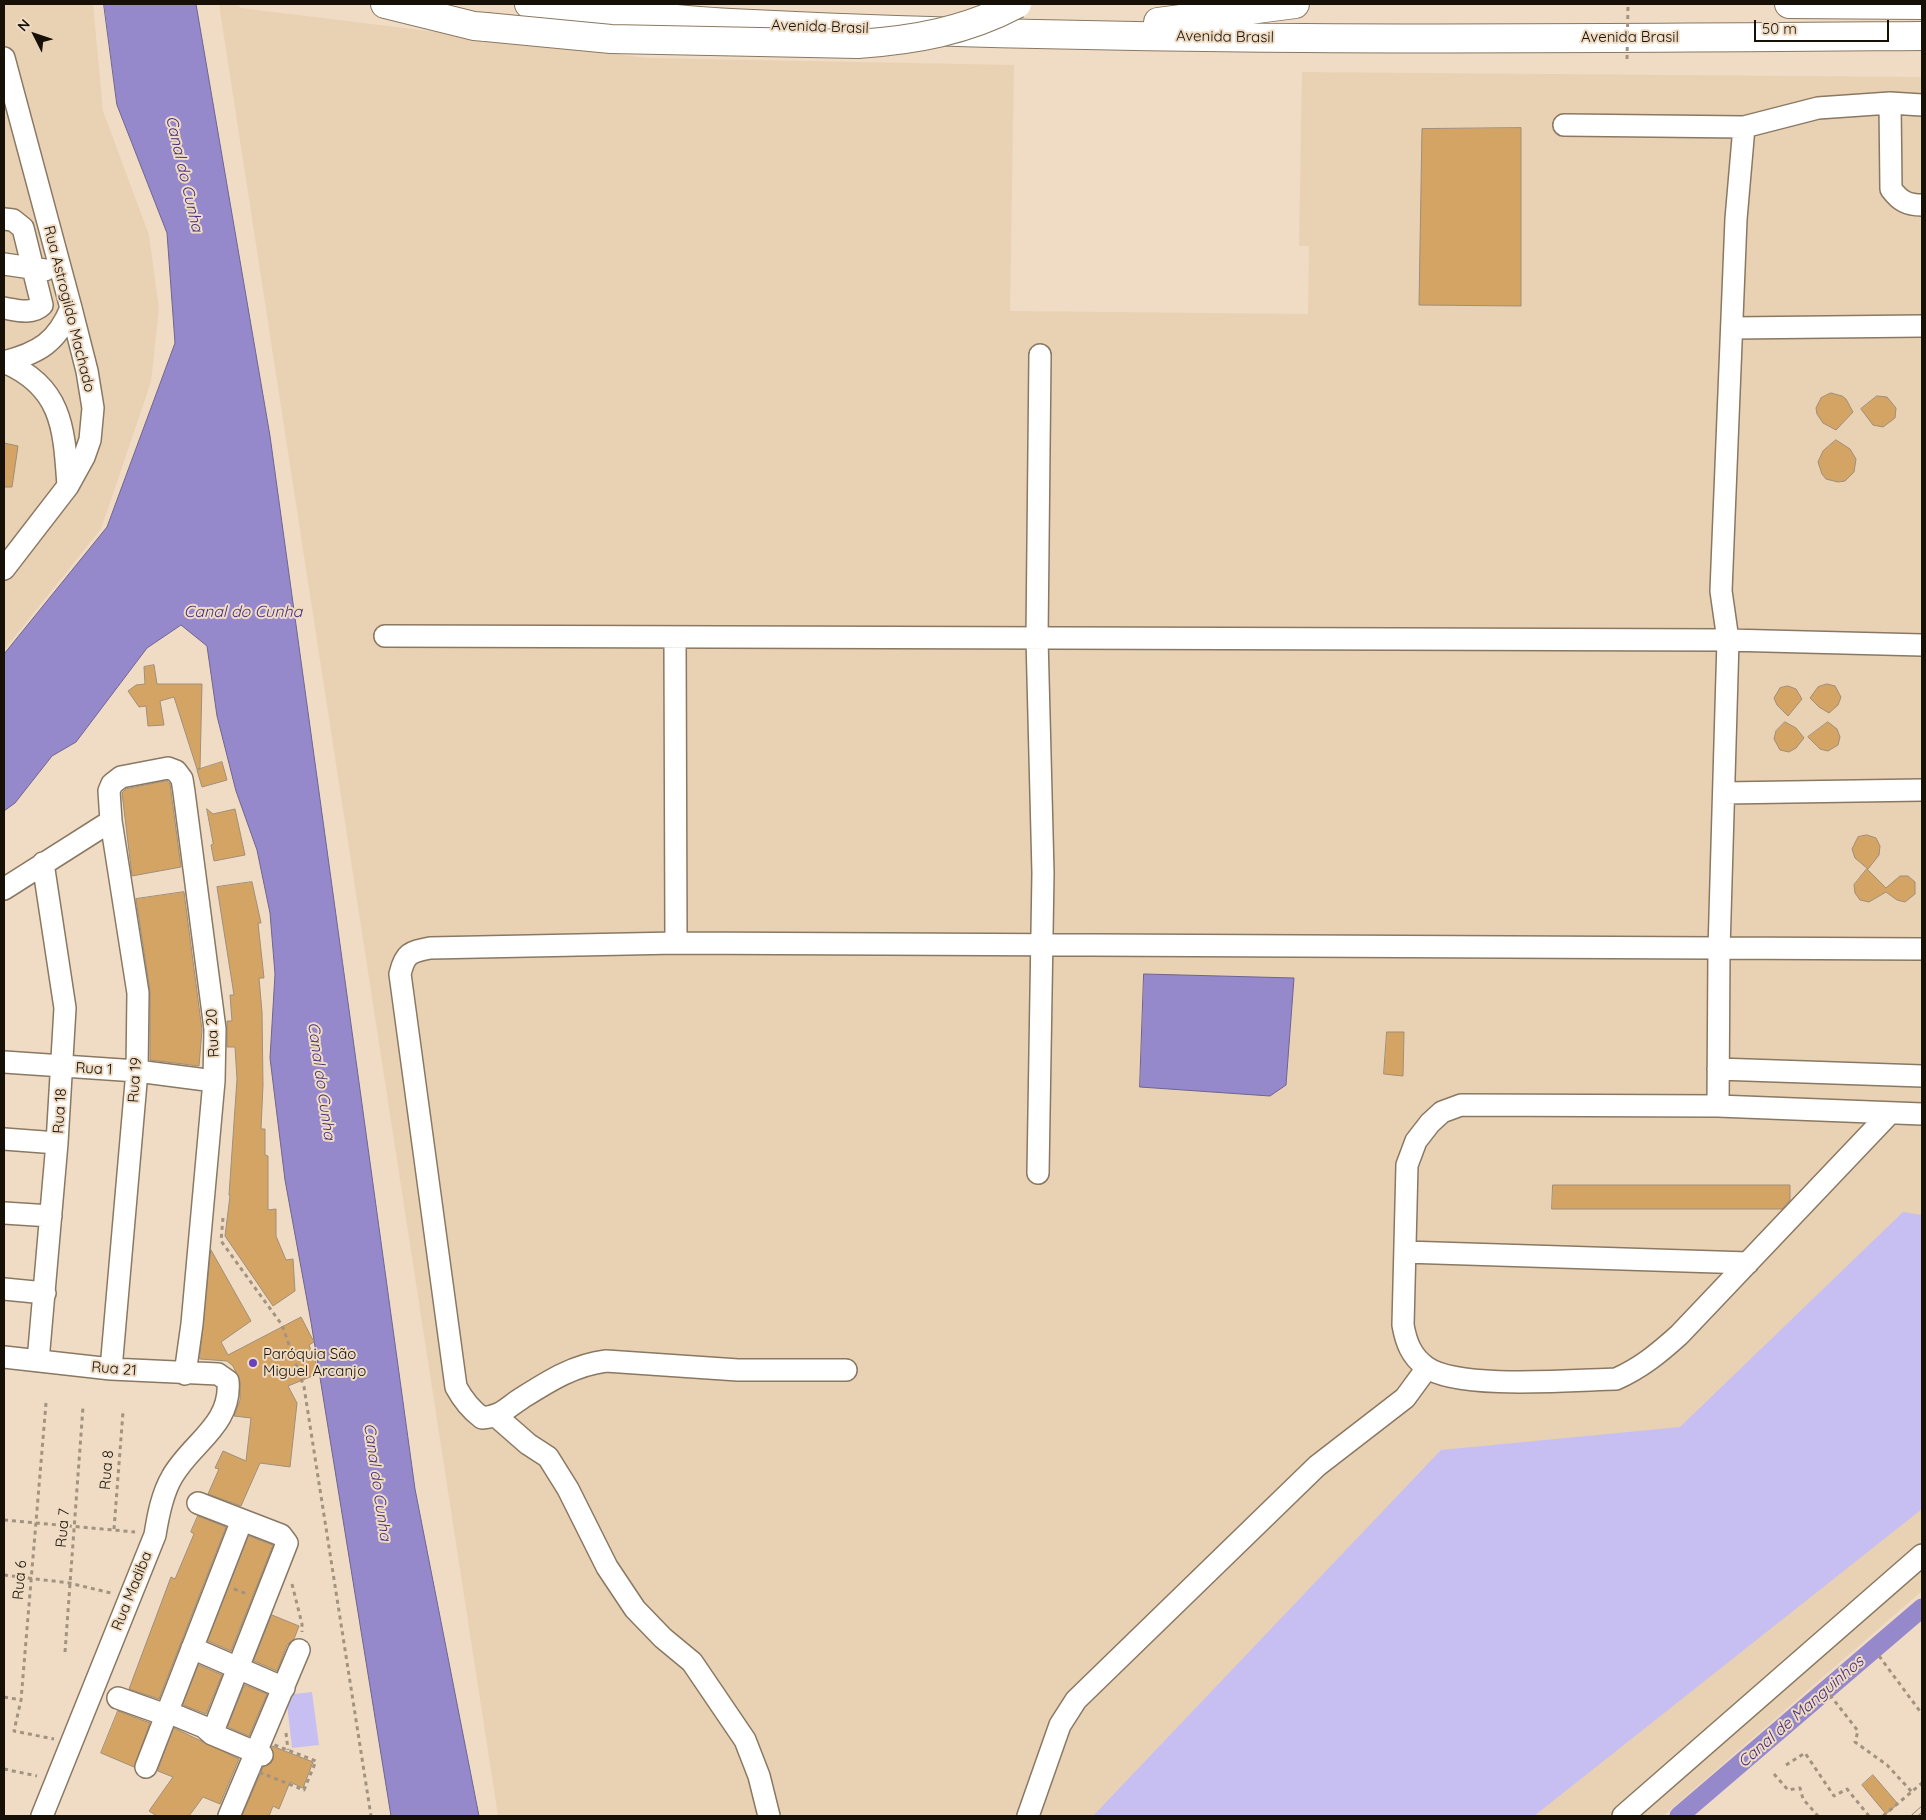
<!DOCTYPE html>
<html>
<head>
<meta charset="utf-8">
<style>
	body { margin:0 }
	#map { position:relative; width:1926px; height:1820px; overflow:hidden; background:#f0dcc4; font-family:Quicksand,sans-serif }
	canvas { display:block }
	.frame { position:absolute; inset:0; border:5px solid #161007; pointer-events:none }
	.north { position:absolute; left:10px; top:10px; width:50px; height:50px; -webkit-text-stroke:4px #f0dcc4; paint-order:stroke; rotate:311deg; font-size:14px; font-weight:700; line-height:20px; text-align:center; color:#161007 }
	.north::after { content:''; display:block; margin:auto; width:18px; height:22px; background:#161007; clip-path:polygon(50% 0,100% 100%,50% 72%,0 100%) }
	.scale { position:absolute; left:1754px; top:20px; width:135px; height:22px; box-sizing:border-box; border:2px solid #161007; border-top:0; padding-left:6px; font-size:15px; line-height:18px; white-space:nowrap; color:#161007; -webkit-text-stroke:4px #f0dcc4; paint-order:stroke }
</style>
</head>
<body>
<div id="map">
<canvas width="1926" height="1820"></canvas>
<div class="frame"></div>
<div class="north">N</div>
<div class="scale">50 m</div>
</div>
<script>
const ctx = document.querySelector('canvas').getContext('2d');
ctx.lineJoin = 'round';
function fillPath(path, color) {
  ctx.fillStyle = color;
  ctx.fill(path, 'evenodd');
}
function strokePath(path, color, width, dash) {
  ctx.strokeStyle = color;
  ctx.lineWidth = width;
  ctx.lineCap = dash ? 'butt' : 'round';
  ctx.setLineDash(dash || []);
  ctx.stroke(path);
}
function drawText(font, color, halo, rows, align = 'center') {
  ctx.font = font + ' Quicksand,sans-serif';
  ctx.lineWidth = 4;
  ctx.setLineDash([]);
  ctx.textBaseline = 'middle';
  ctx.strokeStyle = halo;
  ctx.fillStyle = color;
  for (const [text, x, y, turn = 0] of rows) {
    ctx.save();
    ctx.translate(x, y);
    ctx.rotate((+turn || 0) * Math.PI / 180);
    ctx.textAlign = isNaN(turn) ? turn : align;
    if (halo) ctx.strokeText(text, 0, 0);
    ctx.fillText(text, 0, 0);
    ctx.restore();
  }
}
fillPath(new Path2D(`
	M 4,4 L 93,4 L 103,111 L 149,235 L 159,309 L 151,382 L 101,529 L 4,650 Z
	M 219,4 L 237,4 L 241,8 L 648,58 L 1014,65 L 1010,311 L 1308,314 L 1309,246 L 1299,246 L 1302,72 L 1922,77 L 1922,1591 L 1663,1816 L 498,1816 Z`), '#e9d1b3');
fillPath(new Path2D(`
	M 1903,1212 L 1922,1215 L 1922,1509 L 1534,1816 L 1093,1816 L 1441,1450 L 1680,1427 Z
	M 312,1692 L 319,1745 L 292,1748 L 286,1695 Z`), '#c7bff2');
const water = new Path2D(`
	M 104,4 L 196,4 L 270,436 L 415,1489 L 479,1816 L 391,1816 L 311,1322 L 285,1180 L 270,1058 L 275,974 L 270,913 L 257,850 L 236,791 L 217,716 L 207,646 L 181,625 L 147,648 L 76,742 L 52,756 L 15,803 L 4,811 L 4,654 L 107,527 L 175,343 L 167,233 L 117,105 Z
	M 1144,974 L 1294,978 L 1286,1085 L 1270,1096 L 1140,1087 Z`);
fillPath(water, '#9588cb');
strokePath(water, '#6f6490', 1);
strokePath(new Path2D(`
	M 1679,1816 L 1922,1608`), '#9588cb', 19);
const building = new Path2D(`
	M 1521,128 L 1521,306 L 1419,305 L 1422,129 Z
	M 1831,393 L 1842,396 L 1846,399 L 1853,412 L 1836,430 L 1823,423 L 1817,414 L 1816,408 L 1821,398 Z
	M 1877,396 L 1887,397 L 1896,408 L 1895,418 L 1883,427 L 1873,425 L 1861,409 Z
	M 1836,440 L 1850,449 L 1856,459 L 1854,472 L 1845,481 L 1838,482 L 1826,479 L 1822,474 L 1818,462 L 1823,451 Z
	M 4,443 L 18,446 L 12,487 L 4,487 Z
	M 154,665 L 157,684 L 202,684 L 200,769 L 197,769 L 174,697 L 160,701 L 164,725 L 148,726 L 146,706 L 139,707 L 128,691 L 136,685 L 145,684 L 144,667 Z
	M 1827,684 L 1835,686 L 1841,697 L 1838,705 L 1829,713 L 1819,707 L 1810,698 L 1818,687 Z
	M 1788,686 L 1796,689 L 1802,699 L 1788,716 L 1777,705 L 1774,698 L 1780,688 Z
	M 1785,722 L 1796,728 L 1804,738 L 1796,748 L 1789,752 L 1780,750 L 1774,739 L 1776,731 Z
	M 1828,722 L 1837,729 L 1840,737 L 1838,745 L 1828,751 L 1820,749 L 1808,737 Z
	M 222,762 L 227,780 L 202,787 L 197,770 Z
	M 167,781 L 170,784 L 181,867 L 132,876 L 122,793 L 126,789 Z
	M 207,809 L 213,814 L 235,809 L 245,855 L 214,861 L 211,845 L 213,844 Z
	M 1867,835 L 1876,838 L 1880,846 L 1879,855 L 1868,869 L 1855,858 L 1852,849 L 1858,837 Z
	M 1867,869 L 1886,888 L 1900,876 L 1908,876 L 1915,882 L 1915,894 L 1905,902 L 1897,900 L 1886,892 L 1869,902 L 1860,900 L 1855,893 L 1854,885 Z
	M 252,882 L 261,923 L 258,923 L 264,978 L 259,978 L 262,1012 L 263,1085 L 261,1129 L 265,1129 L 265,1155 L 268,1156 L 268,1210 L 276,1209 L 276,1236 L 286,1260 L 293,1259 L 295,1291 L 273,1306 L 225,1236 L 230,1196 L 229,1195 L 237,1079 L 235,1047 L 227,1047 L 227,1021 L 232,1021 L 230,995 L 234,995 L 217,887 Z
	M 184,892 L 202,1030 L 199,1066 L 150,1060 L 150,991 L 136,899 Z
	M 1387,1032 L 1404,1032 L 1403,1076 L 1384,1074 Z
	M 1553,1185 L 1790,1185 L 1790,1200 L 1782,1209 L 1552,1209 Z
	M 211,1250 L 251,1321 L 221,1342 L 228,1355 L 301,1317 L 314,1342 L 309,1345 L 320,1373 L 288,1386 L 297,1403 L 290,1467 L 260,1463 L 241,1506 L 208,1494 L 219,1469 L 215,1468 L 223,1451 L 246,1461 L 251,1418 L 234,1416 L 240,1400 L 240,1381 L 233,1366 L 227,1361 L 200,1359 Z
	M 198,1516 L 226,1527 L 159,1699 L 129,1689 L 171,1577 L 175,1579 L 194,1534 L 191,1532 Z
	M 249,1536 L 273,1545 L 231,1651 L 208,1641 Z
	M 272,1615 L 299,1626 L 294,1639 L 287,1645 L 277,1671 L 254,1661 Z
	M 199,1665 L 222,1675 L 206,1714 L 183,1705 Z
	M 245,1685 L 267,1694 L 249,1736 L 228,1727 Z
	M 118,1711 L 150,1723 L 134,1767 L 101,1753 Z
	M 174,1728 L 239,1759 L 220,1804 L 203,1797 L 189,1816 L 157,1816 L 149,1811 L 173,1777 L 158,1771 Z
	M 272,1746 L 313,1762 L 303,1788 L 290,1782 L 279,1809 L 273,1806 L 269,1816 L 242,1816 L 263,1767 L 273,1760 Z
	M 1873,1775 L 1898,1804 L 1886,1814 L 1862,1785 Z`);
fillPath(building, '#d4a465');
strokePath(building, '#a08e78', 1);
const minor = new Path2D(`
	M 4,58 L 71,308 L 87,371 L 93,408 L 90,440 L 84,457 L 68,486 L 4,569
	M 1890,103 L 1891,189 C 1900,201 1907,205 1922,205
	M 1564,125 L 1744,127 L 1818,108 L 1890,103 L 1922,105
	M 4,219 L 13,220 L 23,228 L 42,305 C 32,315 16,310 4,308
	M 4,264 L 45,270
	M 1733,328 L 1922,326
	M 4,362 C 63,387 64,429 68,486
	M 4,362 C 39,353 57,342 71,308
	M 385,636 L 1728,640 L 1922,645
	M 675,638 L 676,943
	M 1724,793 L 1922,790
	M 4,889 L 111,821
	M 4,1062 L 137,1071 L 214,1081
	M 1718,1069 L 1922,1076
	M 1718,1106 L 1719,950 L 1728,640 L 1721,591 L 1736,219 L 1744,127
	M 1890,1113 L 1679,1335 C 1659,1353 1641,1368 1616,1379 C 1574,1380 1458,1390 1426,1367 C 1411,1356 1406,1342 1403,1325 L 1407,1165 L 1416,1141 L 1430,1123 L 1442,1112 L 1461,1105 L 1718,1106 L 1922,1114
	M 4,1139 L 57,1143
	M 1038,1173 L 1043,873 L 1037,638 L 1040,355
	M 4,1213 L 51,1216
	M 1405,1252 L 1748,1263
	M 4,1289 L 45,1293
	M 4,1357 L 111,1369 L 218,1374 L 228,1381 C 232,1425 191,1443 172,1477 C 162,1494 158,1516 155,1535 L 42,1816
	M 38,1361 L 57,1143 L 65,1008 L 43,863
	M 111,1369 L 137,1071 L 138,993 L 111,821 L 109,791 L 112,784 L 121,777 L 168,768 L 176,771 L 182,779 L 184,792 L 215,1029 L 214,1081 L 192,1324 L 185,1374
	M 846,1370 L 738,1370 L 606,1361 C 574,1365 549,1381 522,1398 C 506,1408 502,1416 482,1418 C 470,1409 463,1400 456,1387 L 400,974 C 405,953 410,952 430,948 L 676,943 L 1922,949
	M 496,1416 L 528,1444 L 548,1457 L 568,1489 L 607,1567 L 635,1609 L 663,1638 L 692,1662 L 745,1740 L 759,1776 L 769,1816
	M 198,1503 L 281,1535 L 287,1543 L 212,1734
	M 192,1648 L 284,1688
	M 118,1698 L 163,1714 L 170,1713 L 204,1727 L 212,1734 L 262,1755
	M 146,1767 L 242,1520
	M 229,1816 L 299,1650
	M 1028,1816 L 1060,1725 L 1076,1700 L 1317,1466 L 1405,1398 L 1427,1368
	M 1623,1816 L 1922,1555`);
const highway = new Path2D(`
	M 385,4 L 474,26 L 486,27
	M 529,4 C 596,9 663,20 731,23 C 1128,43 1525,39 1922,36
	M 1789,4 L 1922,5
	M 1158,22 L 1295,4`);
strokePath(minor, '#8a7862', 24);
strokePath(highway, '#8a7862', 30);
strokePath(new Path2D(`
	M 223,1218 L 221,1241 L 282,1325 L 304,1387 L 371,1816
	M 46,1403 L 21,1700 L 14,1731 L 54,1739
	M 4,1520 L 135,1532
	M 114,1529 L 123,1412
	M 4,1575 L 69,1583 L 111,1593
	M 292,1584 L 302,1624 L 302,1632
	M 234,1589 L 247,1594
	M 65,1652 L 83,1407
	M 1879,1656 L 1922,1714
	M 1830,1695 L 1858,1731 L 1855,1742 L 1887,1765 L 1912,1792
	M 4,1697 L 21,1700
	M 286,1733 L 288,1750
	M 267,1742 L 316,1761 L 304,1790 L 256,1771 Z
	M 1786,1765 L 1805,1753 L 1834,1796 L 1847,1789 L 1869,1816
	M 4,1769 L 37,1776
	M 1774,1774 L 1788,1790 L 1800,1788 L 1803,1799 L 1818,1816
	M 1883,1816 L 1922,1783`), '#a29380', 3, [4, 4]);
strokePath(minor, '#fff', 21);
strokePath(highway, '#fff', 28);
const rail = new Path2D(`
	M 1914,1816 L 1922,1809`);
strokePath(rail, '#8c7f6e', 5.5);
strokePath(rail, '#f0dcc4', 4, [11]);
const highwayBridge = new Path2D(`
	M 486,27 L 611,39 L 858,44 C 915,40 966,31 1017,4`);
strokePath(highwayBridge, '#8a7862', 30, []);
strokePath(new Path2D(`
	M 1627,59 L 1628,4`), '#a29380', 3, [4, 4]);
strokePath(highwayBridge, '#fff', 28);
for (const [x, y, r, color] of [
	[253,1363,5,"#6742bb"]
]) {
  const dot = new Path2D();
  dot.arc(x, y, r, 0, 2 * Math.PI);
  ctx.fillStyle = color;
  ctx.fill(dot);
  strokePath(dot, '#f0dcc4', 2);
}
drawText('15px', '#161007', '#f0dcc4', [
	["Avenida Brasil",820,27,2],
	["Avenida Brasil",1225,37,1],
	["Avenida Brasil",1630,37],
	["Rua Astrogildo Machado",69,309,76],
	["Rua 20",213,1033,-93],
	["Rua 1",94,1069,3],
	["Rua 19",135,1080,-86],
	["Rua 18",60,1111,-86],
	["Rua 21",114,1369,5],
	["Rua 8",107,1470,-85],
	["Rua 7",63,1528,-85],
	["Rua 6",20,1580,-85],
	["Rua Madiba",132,1591,-68]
]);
drawText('15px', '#161007', '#f0dcc4', [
	["Paróquia São",263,1354],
	["Miguel Arcanjo",263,1371]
], 'left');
drawText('italic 16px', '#452d7d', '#f0dcc4', [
	["Canal do Cunha",184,174,77],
	["Canal do Cunha",243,612],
	["Canal do Cunha",321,1081,82],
	["Canal do Cunha",377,1482,82],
	["Canal de Manguinhos",1801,1712,-41]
]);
</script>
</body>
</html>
